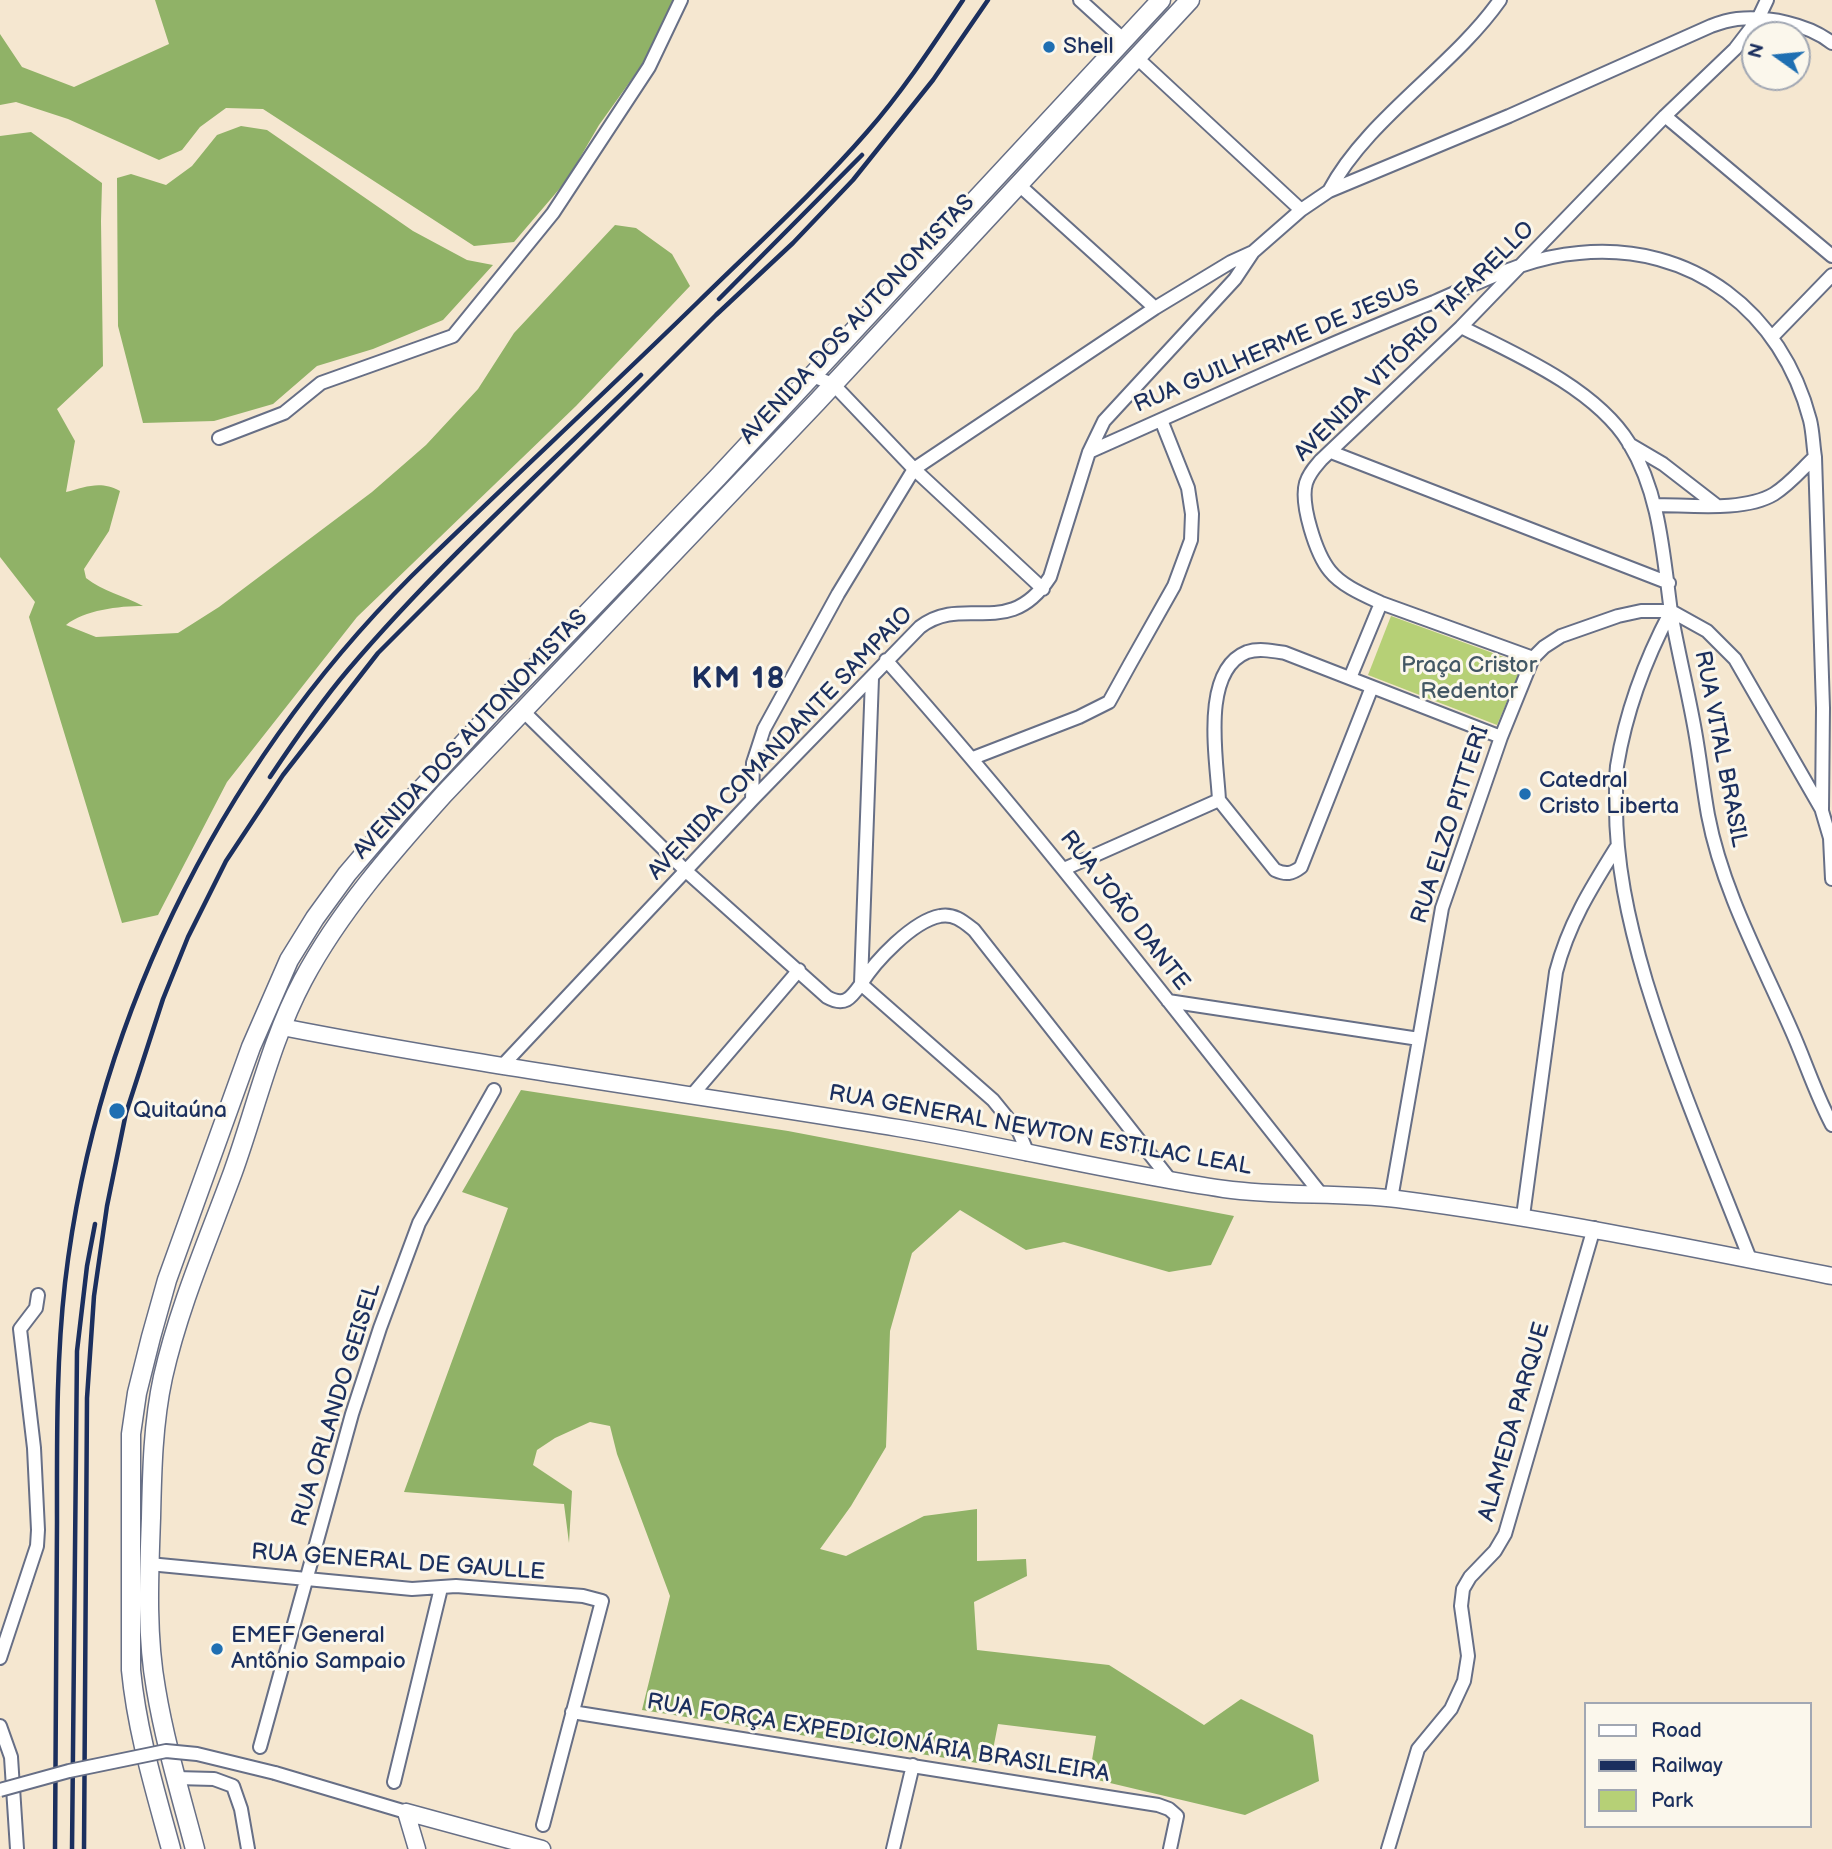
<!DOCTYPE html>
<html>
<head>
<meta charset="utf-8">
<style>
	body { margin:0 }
	#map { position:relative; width:1832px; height:1849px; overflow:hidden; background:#f5e7d0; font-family:"Balsamiq Sans",sans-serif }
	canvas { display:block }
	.legend { position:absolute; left:1584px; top:1702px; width:228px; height:126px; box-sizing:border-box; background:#fbf7ec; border:2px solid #a1a7b3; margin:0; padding:9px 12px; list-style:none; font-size:21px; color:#1b2f5e }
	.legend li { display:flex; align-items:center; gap:14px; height:35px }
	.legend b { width:35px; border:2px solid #a1a7b3 }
	.north { position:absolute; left:1741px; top:21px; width:70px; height:70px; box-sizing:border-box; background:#fbf7ec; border:2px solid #a1a7b3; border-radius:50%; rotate:285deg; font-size:19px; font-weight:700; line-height:28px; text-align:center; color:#1b2f5e }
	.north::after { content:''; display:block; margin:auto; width:24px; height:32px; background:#1f6fb2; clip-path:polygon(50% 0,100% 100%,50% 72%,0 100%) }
</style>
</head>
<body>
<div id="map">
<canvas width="1832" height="1849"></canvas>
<ul class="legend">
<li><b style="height:9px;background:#fff"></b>Road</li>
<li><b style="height:9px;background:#1b2f5e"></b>Railway</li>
<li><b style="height:19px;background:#b6d076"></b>Park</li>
</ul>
<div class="north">N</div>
</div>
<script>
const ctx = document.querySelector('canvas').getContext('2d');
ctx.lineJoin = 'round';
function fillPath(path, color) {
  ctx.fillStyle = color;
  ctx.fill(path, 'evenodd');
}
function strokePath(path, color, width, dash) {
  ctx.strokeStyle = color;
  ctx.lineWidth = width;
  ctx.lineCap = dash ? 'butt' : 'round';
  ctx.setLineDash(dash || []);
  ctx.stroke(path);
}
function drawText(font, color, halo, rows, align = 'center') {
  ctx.font = font + ' "Balsamiq Sans",sans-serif';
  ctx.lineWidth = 6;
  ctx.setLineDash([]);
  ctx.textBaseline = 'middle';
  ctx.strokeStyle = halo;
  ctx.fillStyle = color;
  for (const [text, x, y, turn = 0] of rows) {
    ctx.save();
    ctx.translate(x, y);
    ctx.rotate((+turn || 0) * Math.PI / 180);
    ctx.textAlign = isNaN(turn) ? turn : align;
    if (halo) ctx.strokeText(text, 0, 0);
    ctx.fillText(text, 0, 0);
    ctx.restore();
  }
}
fillPath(new Path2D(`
	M 1391,616 L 1523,664 L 1497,725 L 1368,675 Z`), '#b6d076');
fillPath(new Path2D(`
	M 155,0 L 673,0 L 649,55 L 599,125 L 567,180 L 514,242 L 474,246 L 263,109 L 226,108 L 200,127 L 182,150 L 159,160 L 68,119 L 16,102 L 0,105 L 0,34 L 22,67 L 74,87 L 169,44 Z
	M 241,126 L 267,130 L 413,231 L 467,260 L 493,265 L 443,320 L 373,349 L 317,366 L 273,404 L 214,421 L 143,423 L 118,326 L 117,178 L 131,174 L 166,185 L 192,166 L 217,135 Z
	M 31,132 L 102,183 L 101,221 L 103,366 L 57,409 L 75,441 L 66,492 C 86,487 100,480 120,491 L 109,531 L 84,569 L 86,578 C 102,591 125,596 143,606 C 119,606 84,610 66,625 L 96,637 L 178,633 L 219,607 L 372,492 L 426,445 L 478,389 L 514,333 L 615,225 L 636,228 L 672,254 L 690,286 L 576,406 L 357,617 L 227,782 L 158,915 L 122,923 L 29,617 L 35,602 L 0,557 L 0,136 Z
	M 521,1090 L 788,1131 L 1234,1216 L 1211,1265 L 1169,1272 L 1064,1242 L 1026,1250 L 960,1210 L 912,1253 L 890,1331 L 886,1447 L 851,1506 L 820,1549 L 846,1556 L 924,1516 L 977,1509 L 977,1561 L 1026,1559 L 1027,1576 L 974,1602 L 977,1650 L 1109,1665 L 1204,1725 L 1241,1699 L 1313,1735 L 1319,1781 L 1245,1815 L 1089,1778 L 1096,1736 L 998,1724 L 990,1765 L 642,1710 L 670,1596 L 617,1454 L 610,1426 L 590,1422 L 555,1438 L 537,1450 L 533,1465 L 572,1491 L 569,1543 L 564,1504 L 404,1492 L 508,1208 L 462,1192 Z`), '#90b267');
const street = new Path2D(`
	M 1080,0 L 1124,40
	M 1136,57 L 1301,210
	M 1665,116 L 1832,256
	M 1018,184 L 1155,308
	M 1329,191 C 1367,119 1453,67 1500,0
	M 1461,327 C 1516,354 1596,389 1629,443 C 1660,494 1663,554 1671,612 C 1678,652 1688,691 1695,731 C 1700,759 1703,787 1708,815 C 1722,889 1760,959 1790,1027 C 1805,1060 1815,1093 1832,1125
	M 1772,337 L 1832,275
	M 812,376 L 833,384 L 914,469 L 1043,589
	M 219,438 L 284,413 L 321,383 L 453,336 L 553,213 L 649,67 L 681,0
	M 1629,444 L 1663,464 L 1716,505
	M 1089,452 C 1204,401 1318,348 1434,302 C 1481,282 1527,257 1579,253 C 1692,242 1782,312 1810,420 C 1813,432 1813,445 1815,457 L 1823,708 L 1822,811 L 1830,838 L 1832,879
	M 1331,452 L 1669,583
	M 1655,505 C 1689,505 1744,512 1774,494 C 1790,484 1802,469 1815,457
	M 1671,611 C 1645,660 1626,711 1617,766 C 1616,776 1616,787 1616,798 C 1615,861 1628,920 1646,981 C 1675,1076 1714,1167 1750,1259
	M 1533,658 L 1381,603 C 1364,595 1342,586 1330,571 C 1316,554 1300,504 1306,483 C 1309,473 1315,467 1321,460 L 1461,327 L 1665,116 L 1735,49 L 1758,19 L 1767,0
	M 886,660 C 1039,832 1178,1014 1321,1194
	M 1350,678 L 1381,603
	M 524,712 L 686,871 L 827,997 C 845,1007 851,998 861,984 L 993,1100 L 1019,1132 L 1028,1154
	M 973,758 L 1079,717 L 1109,702 L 1130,664 L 1174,586 L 1191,540 L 1192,514 L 1188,488 L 1161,420
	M 752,800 L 753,763 L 764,729 L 838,594 L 914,469 L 1155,308 L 1231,262 L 1253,252 L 1301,210 L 1329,191 L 1509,116 L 1711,26 C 1719,23 1729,20 1737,19 C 1768,16 1808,24 1832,43
	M 1219,800 C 1217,760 1200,671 1247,652 C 1259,648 1273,651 1285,653 L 1501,737
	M 1219,800 L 1275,870 C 1286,875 1292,874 1301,867 L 1372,687
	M 1064,869 L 1219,800
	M 861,983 L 872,678
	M 861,984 C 875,961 913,921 940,916 C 954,913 964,922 974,930 L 1171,1181
	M 1168,1001 L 1419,1039
	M 502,1066 L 752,800 L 920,627 C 965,593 1008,641 1050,577 L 1089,452 L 1104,421 L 1235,279 L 1253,252
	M 693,1094 L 799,970
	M 1391,1199 L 1442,908 L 1501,737 L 1533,658 L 1544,647 L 1561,636 L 1618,616 L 1641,611 L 1671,611 L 1707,631 L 1735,659 L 1822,810
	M 1523,1216 L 1556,972 C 1568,925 1591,888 1616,848
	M 149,1564 L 412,1589 L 456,1586 L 583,1596 L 602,1601 L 543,1825
	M 0,1658 L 37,1546 L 38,1530 L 34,1448 L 20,1329 L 36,1308 L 38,1295
	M 572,1712 L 1158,1805 L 1169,1809 L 1177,1816 L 1170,1849
	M 0,1726 L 11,1757 L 17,1849
	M 260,1747 L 352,1414 L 380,1328 L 419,1223 L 494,1090
	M 275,1773 L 406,1812
	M 176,1778 L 214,1779 L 233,1786 L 241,1809 L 248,1849
	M 394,1782 L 441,1588
	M 893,1849 L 913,1765
	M 1388,1849 L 1418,1749 L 1451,1709 L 1464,1681 L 1468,1656 L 1461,1606 L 1463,1589 L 1470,1577 L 1495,1551 L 1505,1534 L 1594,1228`);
const secondary = new Path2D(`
	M 282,1027 C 486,1067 693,1094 898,1128 C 1007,1146 1114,1173 1224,1189 C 1281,1197 1339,1192 1397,1199 C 1543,1218 1687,1247 1832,1276
	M 406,1812 L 542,1849
	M 406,1812 L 417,1849`);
const primary = new Path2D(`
	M 171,1849 C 155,1790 137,1732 131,1670 L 131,1434 L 137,1393 L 151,1337 L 167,1280 L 251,1047 L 289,960 L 315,918 L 347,874 L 399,813 L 496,708 L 718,477 L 1161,0
	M 195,1849 C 181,1796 165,1743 156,1689 C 146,1633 149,1575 151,1518 C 152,1471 153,1423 163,1377 C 179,1306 208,1240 233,1172 C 256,1108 271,1040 303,980 C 340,911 392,852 444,794 L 817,402 L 1190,0`);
strokePath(street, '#676f86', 16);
strokePath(secondary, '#676f86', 19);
strokePath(primary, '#676f86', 21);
strokePath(street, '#fff', 12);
strokePath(secondary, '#fff', 16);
strokePath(primary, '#fff', 18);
strokePath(new Path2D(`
	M 719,299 L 862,155
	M 270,777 C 294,741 319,704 348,670 C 438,564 542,471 641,375
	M 55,1849 C 56,1740 56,1631 57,1522 C 57,1443 56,1362 65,1283 C 97,1008 231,749 430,558 C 519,472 610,388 698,302 C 755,246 815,192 867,132 C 903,91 933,45 963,0
	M 72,1849 L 77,1351 L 87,1266 L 95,1224
	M 84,1849 L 87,1398 L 94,1296 L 107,1206 L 126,1113 L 163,999 L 188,937 L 226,861 L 283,775 L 378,653 L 716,315 L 793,243 L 853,180 L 933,80 L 988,0`), '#1b2f5e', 4.5);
const streetBridge = new Path2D(`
	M 0,1790 L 69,1771 L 166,1751 L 197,1754 L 275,1773`);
strokePath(streetBridge, '#676f86', 16, []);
strokePath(streetBridge, '#fff', 12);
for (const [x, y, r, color] of [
	[1049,47,7,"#1f6fb2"],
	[1525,794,7,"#1f6fb2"],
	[117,1111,9,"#1f6fb2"],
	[217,1649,7,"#1f6fb2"]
]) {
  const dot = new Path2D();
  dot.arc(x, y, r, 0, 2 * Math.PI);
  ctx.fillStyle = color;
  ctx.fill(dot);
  strokePath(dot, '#fbf7ec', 2.5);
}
drawText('23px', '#1b2f5e', '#fbf7ec', [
	["Shell",1063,47],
	["Catedral",1539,781],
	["Cristo Liberta",1539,807],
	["Quitaúna",133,1111],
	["EMEF General",231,1636],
	["Antônio Sampaio",231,1662]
], 'left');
drawText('23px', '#1b2f5e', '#fbf7ec', [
	["AVENIDA DOS AUTONOMISTAS",858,320,-47],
	["AVENIDA VITÓRIO TAFARELLO",1415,342,-45],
	["RUA GUILHERME DE JESUS",1277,347,-23],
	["AVENIDA DOS AUTONOMISTAS",471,735,-47],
	["AVENIDA COMANDANTE SAMPAIO",781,744,-46],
	["RUA VITAL BRASIL",1720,749,79],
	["RUA ELZO PITTERI",1451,825,-72],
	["RUA JOÃO DANTE",1124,911,52],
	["RUA GENERAL NEWTON ESTILAC LEAL",1040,1131,10],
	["RUA ORLANDO GEISEL",337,1405,-73],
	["ALAMEDA PARQUE",1515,1422,-74],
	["RUA GENERAL DE GAULLE",398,1563,4],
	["RUA FORÇA EXPEDICIONÁRIA BRASILEIRA",878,1739,9]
]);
drawText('23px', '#425764', '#fbf7ec', [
	["Praça Cristor",1469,666],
	["Redentor",1469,692]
]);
ctx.letterSpacing = '2px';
drawText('bold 30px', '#1b2f5e', '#fbf7ec', [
	["KM 18",739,680]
]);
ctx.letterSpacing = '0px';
</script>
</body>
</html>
